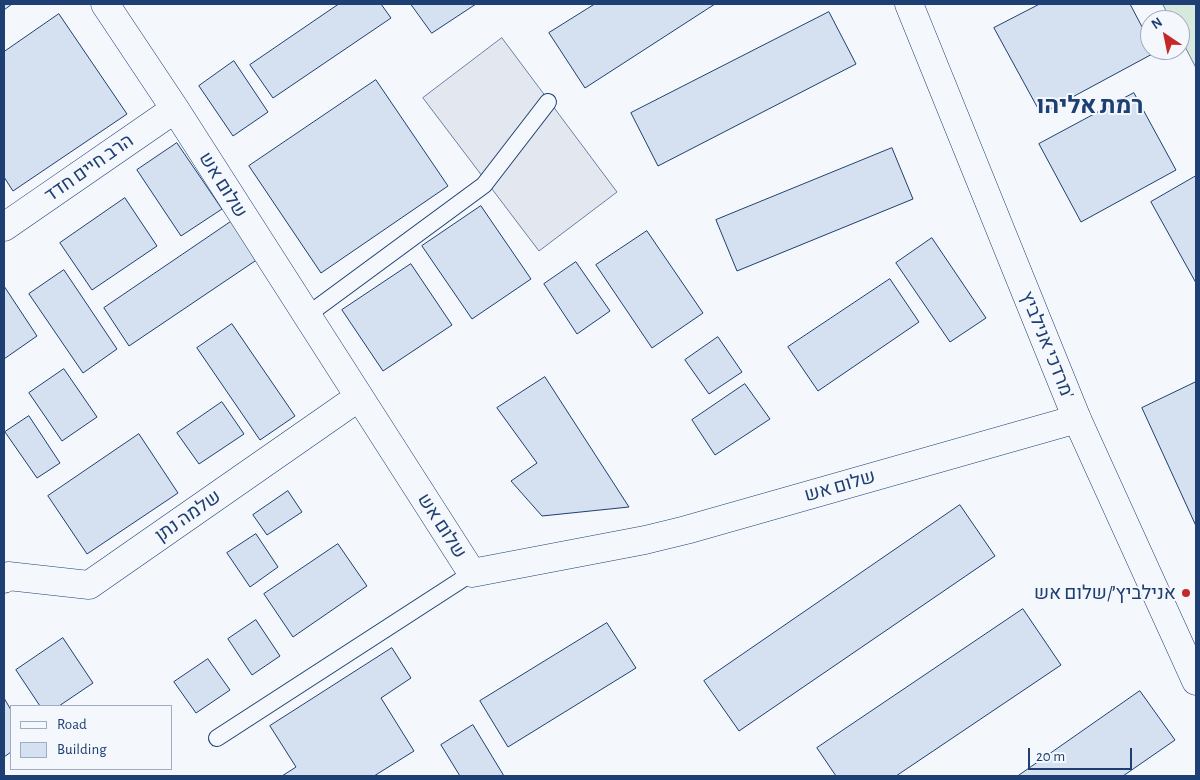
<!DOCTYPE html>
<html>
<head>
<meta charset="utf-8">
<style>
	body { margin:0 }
	#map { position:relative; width:1200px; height:780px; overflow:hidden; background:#f4f7fb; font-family:"Alegreya Sans",sans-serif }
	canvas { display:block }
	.frame { position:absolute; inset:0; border:5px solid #1d3f73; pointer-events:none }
	.legend { position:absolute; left:10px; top:705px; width:162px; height:65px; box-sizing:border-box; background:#f4f7fb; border:1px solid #9eadc5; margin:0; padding:6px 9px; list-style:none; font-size:15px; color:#1d3f73 }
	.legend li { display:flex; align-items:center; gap:10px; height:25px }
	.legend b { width:25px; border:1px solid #9eadc5 }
	.north { position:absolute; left:1140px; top:10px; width:50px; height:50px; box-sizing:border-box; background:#f4f7fb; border:1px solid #9eadc5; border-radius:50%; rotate:326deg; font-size:14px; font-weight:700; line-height:20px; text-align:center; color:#1d3f73 }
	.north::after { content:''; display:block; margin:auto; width:18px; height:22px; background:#c62828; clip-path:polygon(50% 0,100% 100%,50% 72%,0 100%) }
	.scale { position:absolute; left:1028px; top:748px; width:104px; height:22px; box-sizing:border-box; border:2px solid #1d3f73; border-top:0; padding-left:6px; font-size:15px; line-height:18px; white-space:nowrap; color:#1d3f73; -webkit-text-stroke:4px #f4f7fb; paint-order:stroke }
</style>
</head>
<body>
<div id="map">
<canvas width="1200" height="780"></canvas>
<div class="frame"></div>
<ul class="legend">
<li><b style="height:6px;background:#f4f7fb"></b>Road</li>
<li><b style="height:14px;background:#d5e0f0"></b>Building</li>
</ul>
<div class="north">N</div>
<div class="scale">20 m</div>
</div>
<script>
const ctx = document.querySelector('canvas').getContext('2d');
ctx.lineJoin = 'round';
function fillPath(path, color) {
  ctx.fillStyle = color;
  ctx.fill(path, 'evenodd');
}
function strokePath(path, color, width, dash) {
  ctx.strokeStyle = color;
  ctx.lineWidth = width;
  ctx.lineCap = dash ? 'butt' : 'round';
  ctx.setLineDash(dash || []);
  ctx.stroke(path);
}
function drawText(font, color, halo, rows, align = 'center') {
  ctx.font = font + ' "Alegreya Sans",Heebo,sans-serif';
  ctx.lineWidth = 4;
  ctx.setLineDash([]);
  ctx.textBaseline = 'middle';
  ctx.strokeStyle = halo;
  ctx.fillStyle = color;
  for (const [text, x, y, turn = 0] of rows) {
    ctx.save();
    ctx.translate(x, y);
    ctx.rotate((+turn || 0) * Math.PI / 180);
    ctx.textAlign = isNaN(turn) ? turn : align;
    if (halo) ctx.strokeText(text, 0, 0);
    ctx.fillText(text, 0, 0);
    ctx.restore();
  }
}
const green = new Path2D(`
	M 1163,4 L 1196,4 L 1196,68 L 1180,37 L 1180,20 L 1171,20 Z`);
fillPath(green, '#d7e8df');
strokePath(green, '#687fa3', 1);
const parking = new Path2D(`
	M 502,38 L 617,192 L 539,251 L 423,98 Z`);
fillPath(parking, '#e3e8f0');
strokePath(parking, '#687fa3', 1);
const building = new Path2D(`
	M 4,4 L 12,4 L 4,10 Z
	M 339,4 L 381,4 L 391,18 L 273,98 L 250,65 Z
	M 411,4 L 476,4 L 432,33 Z
	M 595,4 L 715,4 L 585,88 L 549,33 Z
	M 1040,4 L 1130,4 L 1150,42 L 1150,50 L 1155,50 L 1156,52 L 1041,114 L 994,28 Z
	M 829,12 L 856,64 L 658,166 L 631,113 Z
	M 59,14 L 127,114 L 13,191 L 4,177 L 4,52 Z
	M 234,61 L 268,112 L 233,136 L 199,86 Z
	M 376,80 L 448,186 L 321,273 L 249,166 Z
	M 1134,93 L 1176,170 L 1081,222 L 1039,144 Z
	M 177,143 L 222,209 L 181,236 L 137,170 Z
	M 892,148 L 913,199 L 737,271 L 716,220 Z
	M 1196,176 L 1196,283 L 1151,202 Z
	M 125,198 L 157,246 L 92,290 L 60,243 Z
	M 481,206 L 531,279 L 472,319 L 422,246 Z
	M 232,221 L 258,259 L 129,346 L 104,308 Z
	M 647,231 L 703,313 L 652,348 L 596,265 Z
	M 932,238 L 986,318 L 950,342 L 896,263 Z
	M 576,262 L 610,311 L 577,334 L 544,284 Z
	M 411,264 L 452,325 L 383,371 L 342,310 Z
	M 64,270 L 117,349 L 83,373 L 29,294 Z
	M 890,279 L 919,322 L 818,391 L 788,347 Z
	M 4,286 L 37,336 L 4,359 Z
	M 232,324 L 295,416 L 260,440 L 197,348 Z
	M 718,337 L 742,372 L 709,394 L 685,360 Z
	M 64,369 L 97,417 L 62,441 L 29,393 Z
	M 545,377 L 629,507 L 542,516 L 511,481 L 537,463 L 497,408 Z
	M 1196,382 L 1196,526 L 1142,408 Z
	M 745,384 L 770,419 L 715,455 L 692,420 Z
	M 222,402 L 244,434 L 199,464 L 177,433 Z
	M 29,416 L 60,463 L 37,478 L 5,432 Z
	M 139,434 L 178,493 L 87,554 L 48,496 Z
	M 288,491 L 302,512 L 267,535 L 253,515 Z
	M 960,505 L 995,556 L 739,731 L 704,681 Z
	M 256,534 L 278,567 L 250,587 L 227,553 Z
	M 338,544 L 367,586 L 293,637 L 264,594 Z
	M 1023,609 L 1061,665 L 896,776 L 836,776 L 817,748 Z
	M 256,620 L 280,656 L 252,675 L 228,639 Z
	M 607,623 L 636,668 L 508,747 L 480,701 Z
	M 63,638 L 93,683 L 59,706 L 40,706 L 16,670 Z
	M 392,648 L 411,678 L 381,698 L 414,751 L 374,776 L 282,776 L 296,767 L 270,726 Z
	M 208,659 L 230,690 L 196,713 L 174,682 Z
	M 1140,691 L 1175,740 L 1123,776 L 1018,776 Z
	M 4,698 L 11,710 L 11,752 L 4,757 Z
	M 473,725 L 504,776 L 460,776 L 441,745 Z`);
fillPath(building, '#d5e0f0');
strokePath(building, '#1d3f73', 1);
const lane = new Path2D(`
	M 306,316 L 484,185 L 548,102
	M 217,738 L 472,573`);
const street = new Path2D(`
	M 105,4 L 175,109 L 472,573 L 645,540 L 686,530 L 1077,419
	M 4,227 L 175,109
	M 4,579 L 8,576 L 89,585 L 359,397`);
const secondary = new Path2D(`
	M 909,4 L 1077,419 L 1196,681`);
strokePath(lane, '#1d3f73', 18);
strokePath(street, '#1d3f73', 29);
strokePath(secondary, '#1d3f73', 29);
strokePath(lane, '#f4f7fb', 16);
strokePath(street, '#f4f7fb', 28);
strokePath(secondary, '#f4f7fb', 28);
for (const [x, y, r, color] of [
	[1186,593,5,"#c62828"]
]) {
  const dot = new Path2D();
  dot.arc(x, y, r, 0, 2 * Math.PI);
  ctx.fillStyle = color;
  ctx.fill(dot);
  strokePath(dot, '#f4f7fb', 2);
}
drawText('19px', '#1d3f73', '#f4f7fb', [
	["הרב חיים חדד",89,168,-35],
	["שלום אש",223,185,58],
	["מרדכי אנילביץ'",1047,345,68],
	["שלום אש",840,486,-16],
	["שלמה נתן",188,516,-35],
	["שלום אש",442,526,57]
]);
drawText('19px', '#1d3f73', '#f4f7fb', [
	["אנילביץ׳/שלום אש",1176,593]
], 'right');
drawText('bold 24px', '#1d3f73', '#f4f7fb', [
	["רמת אליהו",1090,106]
]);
</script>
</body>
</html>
